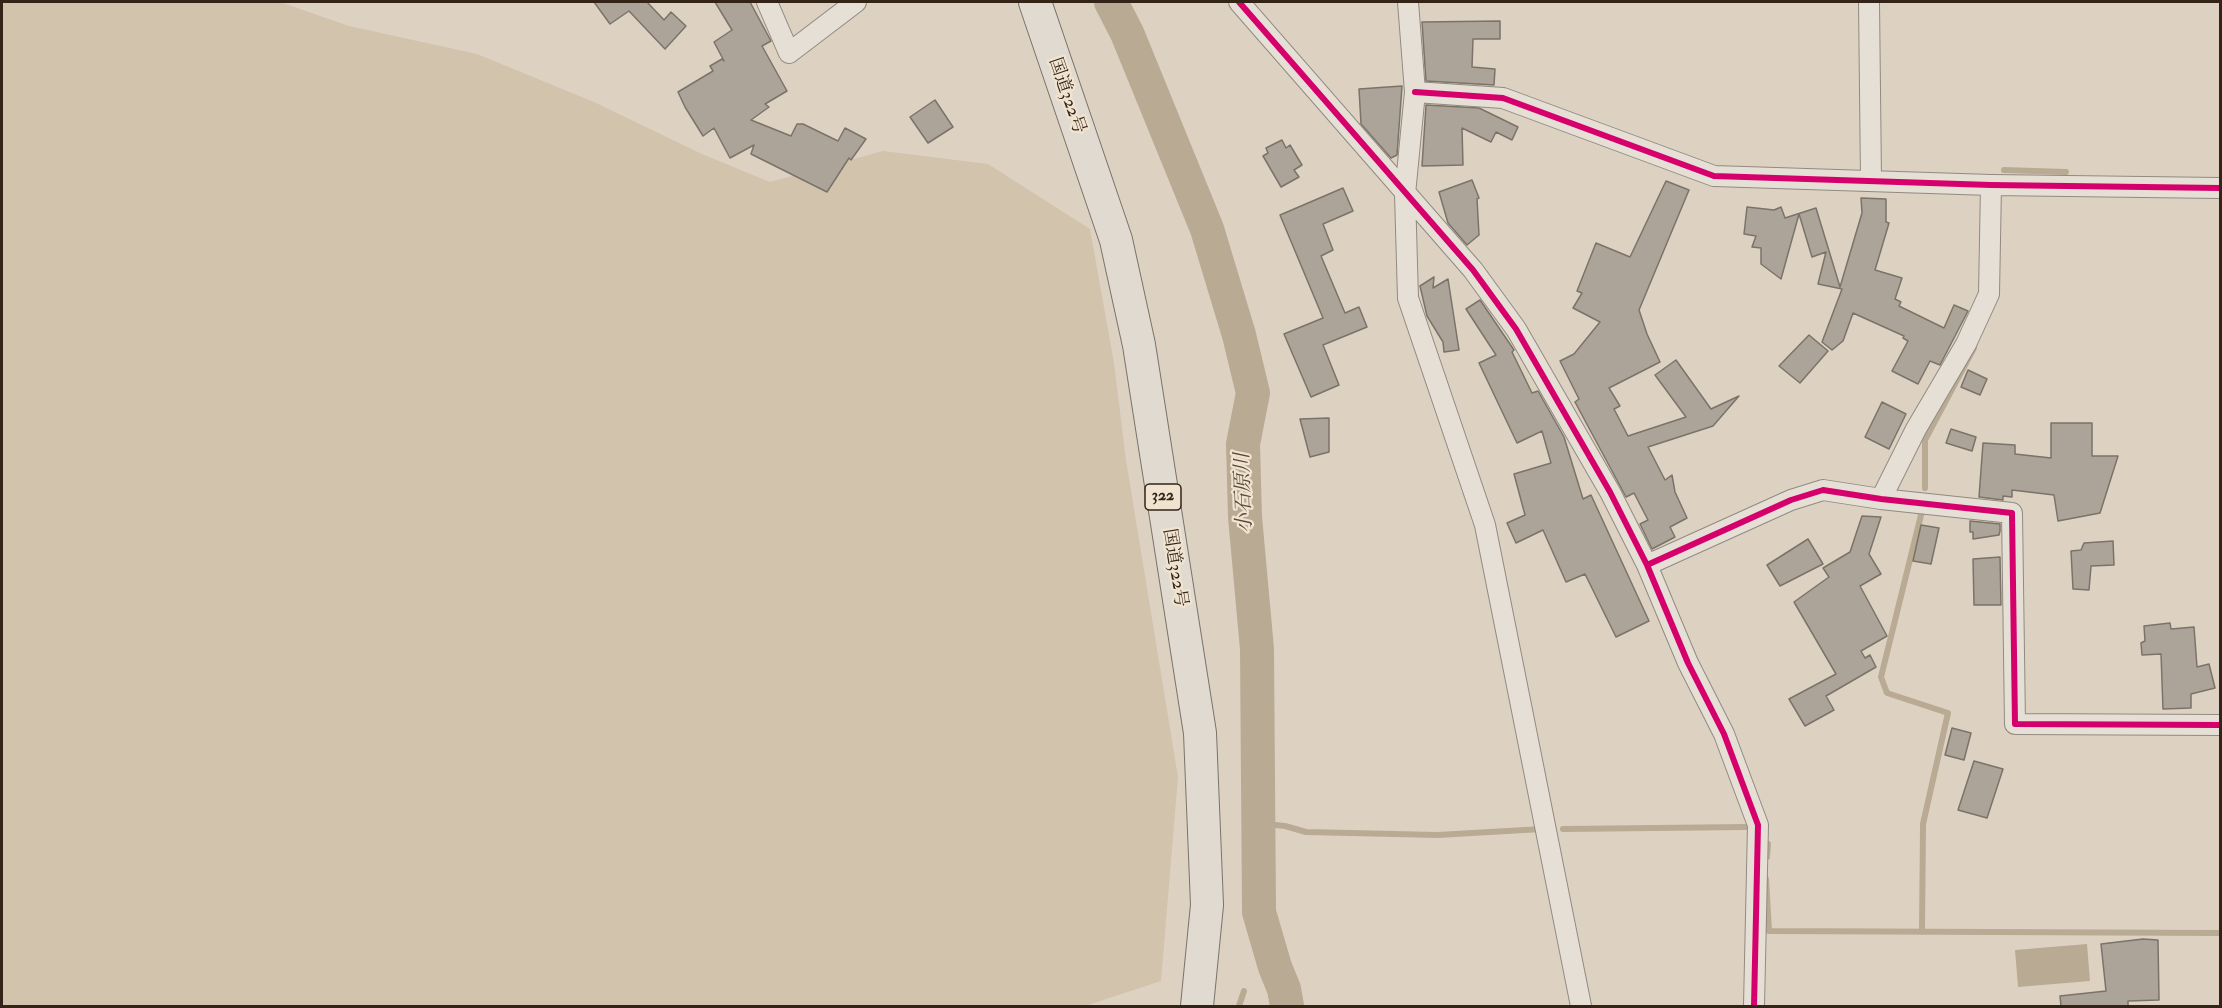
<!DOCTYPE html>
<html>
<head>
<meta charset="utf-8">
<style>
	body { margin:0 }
	#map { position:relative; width:2222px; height:1008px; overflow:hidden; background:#ddd2c2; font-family:"IM FELL Double Pica",serif }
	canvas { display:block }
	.frame { position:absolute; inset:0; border:3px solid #332417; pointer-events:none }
</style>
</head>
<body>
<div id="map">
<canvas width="2222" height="1008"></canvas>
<div class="frame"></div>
</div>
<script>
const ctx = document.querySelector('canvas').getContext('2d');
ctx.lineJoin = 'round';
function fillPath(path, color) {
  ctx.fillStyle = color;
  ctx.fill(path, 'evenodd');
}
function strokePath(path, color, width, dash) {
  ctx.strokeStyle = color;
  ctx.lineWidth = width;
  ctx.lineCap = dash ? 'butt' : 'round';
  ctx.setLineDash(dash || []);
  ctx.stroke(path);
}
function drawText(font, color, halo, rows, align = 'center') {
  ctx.font = font + ' "IM FELL Double Pica","Noto Serif JP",serif';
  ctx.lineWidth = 4.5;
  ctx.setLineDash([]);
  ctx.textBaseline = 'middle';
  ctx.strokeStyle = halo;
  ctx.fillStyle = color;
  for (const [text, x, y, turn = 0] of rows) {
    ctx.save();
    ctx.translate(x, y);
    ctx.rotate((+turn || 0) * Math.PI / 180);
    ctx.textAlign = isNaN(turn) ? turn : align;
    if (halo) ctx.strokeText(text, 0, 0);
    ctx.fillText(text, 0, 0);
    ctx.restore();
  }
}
fillPath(new Path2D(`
	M 2,2 L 280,2 L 349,26 L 477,54 L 594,102 L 702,154 L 770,182 L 883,151 L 988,164 L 1090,229 L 1114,363 L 1126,460 L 1178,777 L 1161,981 L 1085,1006 L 2,1006 Z`), '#d2c3ad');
fillPath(new Path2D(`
	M 2087,944 L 2090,981 L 2018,987 L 2015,950 Z`), '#b9aa94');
strokePath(new Path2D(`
	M 2004,170 L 2066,172
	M 1925,488 L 1925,440 L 1974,348
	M 1922,511 L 1881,677 L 1887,693 L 1948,713 L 1923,824 L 1922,932
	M 1256,823 L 1285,826 L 1306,832 L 1438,835 L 1542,829
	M 1563,829 L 1745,827
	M 1767,857 L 1768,844
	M 1766,879 L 1769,931 L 2220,933
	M 1239,1006 L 1244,991`), '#b9aa94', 6);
strokePath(new Path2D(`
	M 1111,2 L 1127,33 L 1207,229 L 1239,335 L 1253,393 L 1243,444 L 1245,517 L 1257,649 L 1259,912 L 1275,967 L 1284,989 L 1287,1006`), '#b9aa94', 34);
const building = new Path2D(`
	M 594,2 L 647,2 L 664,20 L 671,12 L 686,26 L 665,49 L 629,11 L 610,24 Z
	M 715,2 L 750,2 L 771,41 L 762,46 L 787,91 L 765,104 L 769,107 L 751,120 L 791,136 L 797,124 L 803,124 L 838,141 L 845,128 L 866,139 L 851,160 L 849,158 L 827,192 L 751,154 L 754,145 L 730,158 L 714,128 L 703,136 L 685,107 L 678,92 L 713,71 L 710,66 L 722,59 L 724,61 L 714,42 L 732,30 Z
	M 1500,21 L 1500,39 L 1473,39 L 1472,67 L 1495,69 L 1494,85 L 1426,81 L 1422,22 Z
	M 1402,86 L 1397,155 L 1391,158 L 1361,124 L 1359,89 Z
	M 935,100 L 953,127 L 928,143 L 910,117 Z
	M 1426,105 L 1479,108 L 1518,127 L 1512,140 L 1496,132 L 1491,142 L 1462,128 L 1463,165 L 1422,166 Z
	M 1282,140 L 1286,148 L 1290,145 L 1302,165 L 1294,170 L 1299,177 L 1281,187 L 1263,156 L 1268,153 L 1266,148 Z
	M 1472,180 L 1479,198 L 1477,199 L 1479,235 L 1467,245 L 1448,223 L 1439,192 Z
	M 1666,181 L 1689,190 L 1639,310 L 1647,334 L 1660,362 L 1609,388 L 1620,406 L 1614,409 L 1628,436 L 1686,417 L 1655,375 L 1676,360 L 1711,409 L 1739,396 L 1713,426 L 1648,447 L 1665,480 L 1672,475 L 1675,492 L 1687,518 L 1670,527 L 1675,537 L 1652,549 L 1640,524 L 1648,520 L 1634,493 L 1626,497 L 1575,402 L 1579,399 L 1560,361 L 1574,354 L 1600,322 L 1573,308 L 1582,293 L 1577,291 L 1596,243 L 1630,257 Z
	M 1343,188 L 1353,211 L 1323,224 L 1333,250 L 1321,256 L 1345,313 L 1359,307 L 1367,327 L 1323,345 L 1339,385 L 1311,397 L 1284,334 L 1323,318 L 1280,215 Z
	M 1861,198 L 1886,199 L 1886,222 L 1889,223 L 1875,270 L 1902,278 L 1895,299 L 1901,302 L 1899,306 L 1944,328 L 1954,305 L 1968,311 L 1940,365 L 1930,361 L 1918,384 L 1892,371 L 1908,341 L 1903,338 L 1904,336 L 1853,313 L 1843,341 L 1832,350 L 1822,342 L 1842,289 L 1818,284 L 1826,252 L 1812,257 L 1799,214 L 1781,279 L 1761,264 L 1761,248 L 1752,247 L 1756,236 L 1744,234 L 1747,207 L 1774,210 L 1781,207 L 1785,218 L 1816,208 L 1840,287 L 1862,213 Z
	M 1434,277 L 1433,288 L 1448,279 L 1459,350 L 1444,352 L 1443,342 L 1427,316 L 1420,286 Z
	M 1480,300 L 1514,350 L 1512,352 L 1532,393 L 1538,391 L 1564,437 L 1583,499 L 1591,495 L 1649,621 L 1616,637 L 1585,574 L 1566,582 L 1543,530 L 1516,543 L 1507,523 L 1525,515 L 1514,474 L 1551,463 L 1542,431 L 1517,443 L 1479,363 L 1496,355 L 1466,309 Z
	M 1809,335 L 1828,351 L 1800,383 L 1779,366 Z
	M 1968,370 L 1987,379 L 1980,395 L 1961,387 Z
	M 1882,402 L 1906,414 L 1889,449 L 1865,437 Z
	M 1329,418 L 1329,452 L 1310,457 L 1300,419 Z
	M 2051,423 L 2092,423 L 2092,456 L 2118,456 L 2100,513 L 2058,521 L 2054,495 L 2012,490 L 2012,497 L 2003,496 L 2003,500 L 1979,497 L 1983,443 L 2015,445 L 2015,454 L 2051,458 Z
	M 1951,429 L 1976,437 L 1972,451 L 1946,443 Z
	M 1862,516 L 1881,517 L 1869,554 L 1881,574 L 1860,586 L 1887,636 L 1861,651 L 1865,658 L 1870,655 L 1876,667 L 1826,696 L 1834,710 L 1805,726 L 1789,699 L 1836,674 L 1794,602 L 1829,577 L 1823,568 L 1850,552 Z
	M 1970,521 L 2000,524 L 2000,531 L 1999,535 L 1973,539 L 1973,532 L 1970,532 Z
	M 1921,525 L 1939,528 L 1931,564 L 1913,561 Z
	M 1808,539 L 1823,564 L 1780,586 L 1767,565 Z
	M 2113,541 L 2114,565 L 2091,566 L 2089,590 L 2073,589 L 2071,551 L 2081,550 L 2084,543 Z
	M 2000,557 L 2001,605 L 1974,605 L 1973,559 Z
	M 2170,623 L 2171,629 L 2194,627 L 2197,667 L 2209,664 L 2215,688 L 2191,694 L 2191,708 L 2163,709 L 2161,654 L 2142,655 L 2141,643 L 2145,641 L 2144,626 Z
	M 1952,728 L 1971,733 L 1964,760 L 1945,755 Z
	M 1974,761 L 2003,769 L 1987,818 L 1958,810 Z
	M 2143,939 L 2158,940 L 2159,1000 L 2128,1001 L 2128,1006 L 2061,1006 L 2060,996 L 2106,991 L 2101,944 Z`);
fillPath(building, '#aca499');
strokePath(building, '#7b7369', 1.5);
const minor = new Path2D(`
	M 767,2 L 789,53 L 856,2
	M 1239,2 L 1473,270 L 1516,329 L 1610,492 L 1647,565 L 1688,663 L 1724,734 L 1758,825 L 1754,1006
	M 1408,2 L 1415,92 L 1405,194 L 1408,298 L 1485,525 L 1581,1006
	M 1869,2 L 1871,180
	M 1415,92 L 1503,98 L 1714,176 L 1991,185 L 2220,188
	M 1881,499 L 1916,429 L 1966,344 L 1989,294 L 1991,185
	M 1647,565 L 1791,500 L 1823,490 L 1881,499 L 2012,513 L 2015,724 L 2220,725`);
const trunk = new Path2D(`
	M 1035,2 L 1116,240 L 1139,345 L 1200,733 L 1207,905 L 1197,1006`);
strokePath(minor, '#928a80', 22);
strokePath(trunk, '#7b7369', 34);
strokePath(minor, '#e5dfd6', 20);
strokePath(trunk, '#e0dad0', 32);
strokePath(new Path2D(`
	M 1239,2 L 1473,270 L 1516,329 L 1610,492 L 1647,565 L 1688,663 L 1724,734 L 1758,825 L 1754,1006
	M 1415,92 L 1503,98 L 1714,176 L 1991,185 L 2220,188
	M 1647,565 L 1791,500 L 1823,490 L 1881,499 L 2012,513 L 2015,724 L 2220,725`), '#d6006c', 6);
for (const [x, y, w] of [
	[1163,497,36]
]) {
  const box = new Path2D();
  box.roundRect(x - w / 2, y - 13, w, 26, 4.5);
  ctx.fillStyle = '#f0e4d0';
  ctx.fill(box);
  strokePath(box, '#332417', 1.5);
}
drawText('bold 16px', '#332417', null, [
	["322",1163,497]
]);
drawText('18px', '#332417', '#f0e4d0', [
	["国道322号",1066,96,71],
	["国道322号",1174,568,81]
]);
drawText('italic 20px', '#574737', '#f0e4d0', [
	["小石原川",1245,493,-92]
]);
</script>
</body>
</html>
